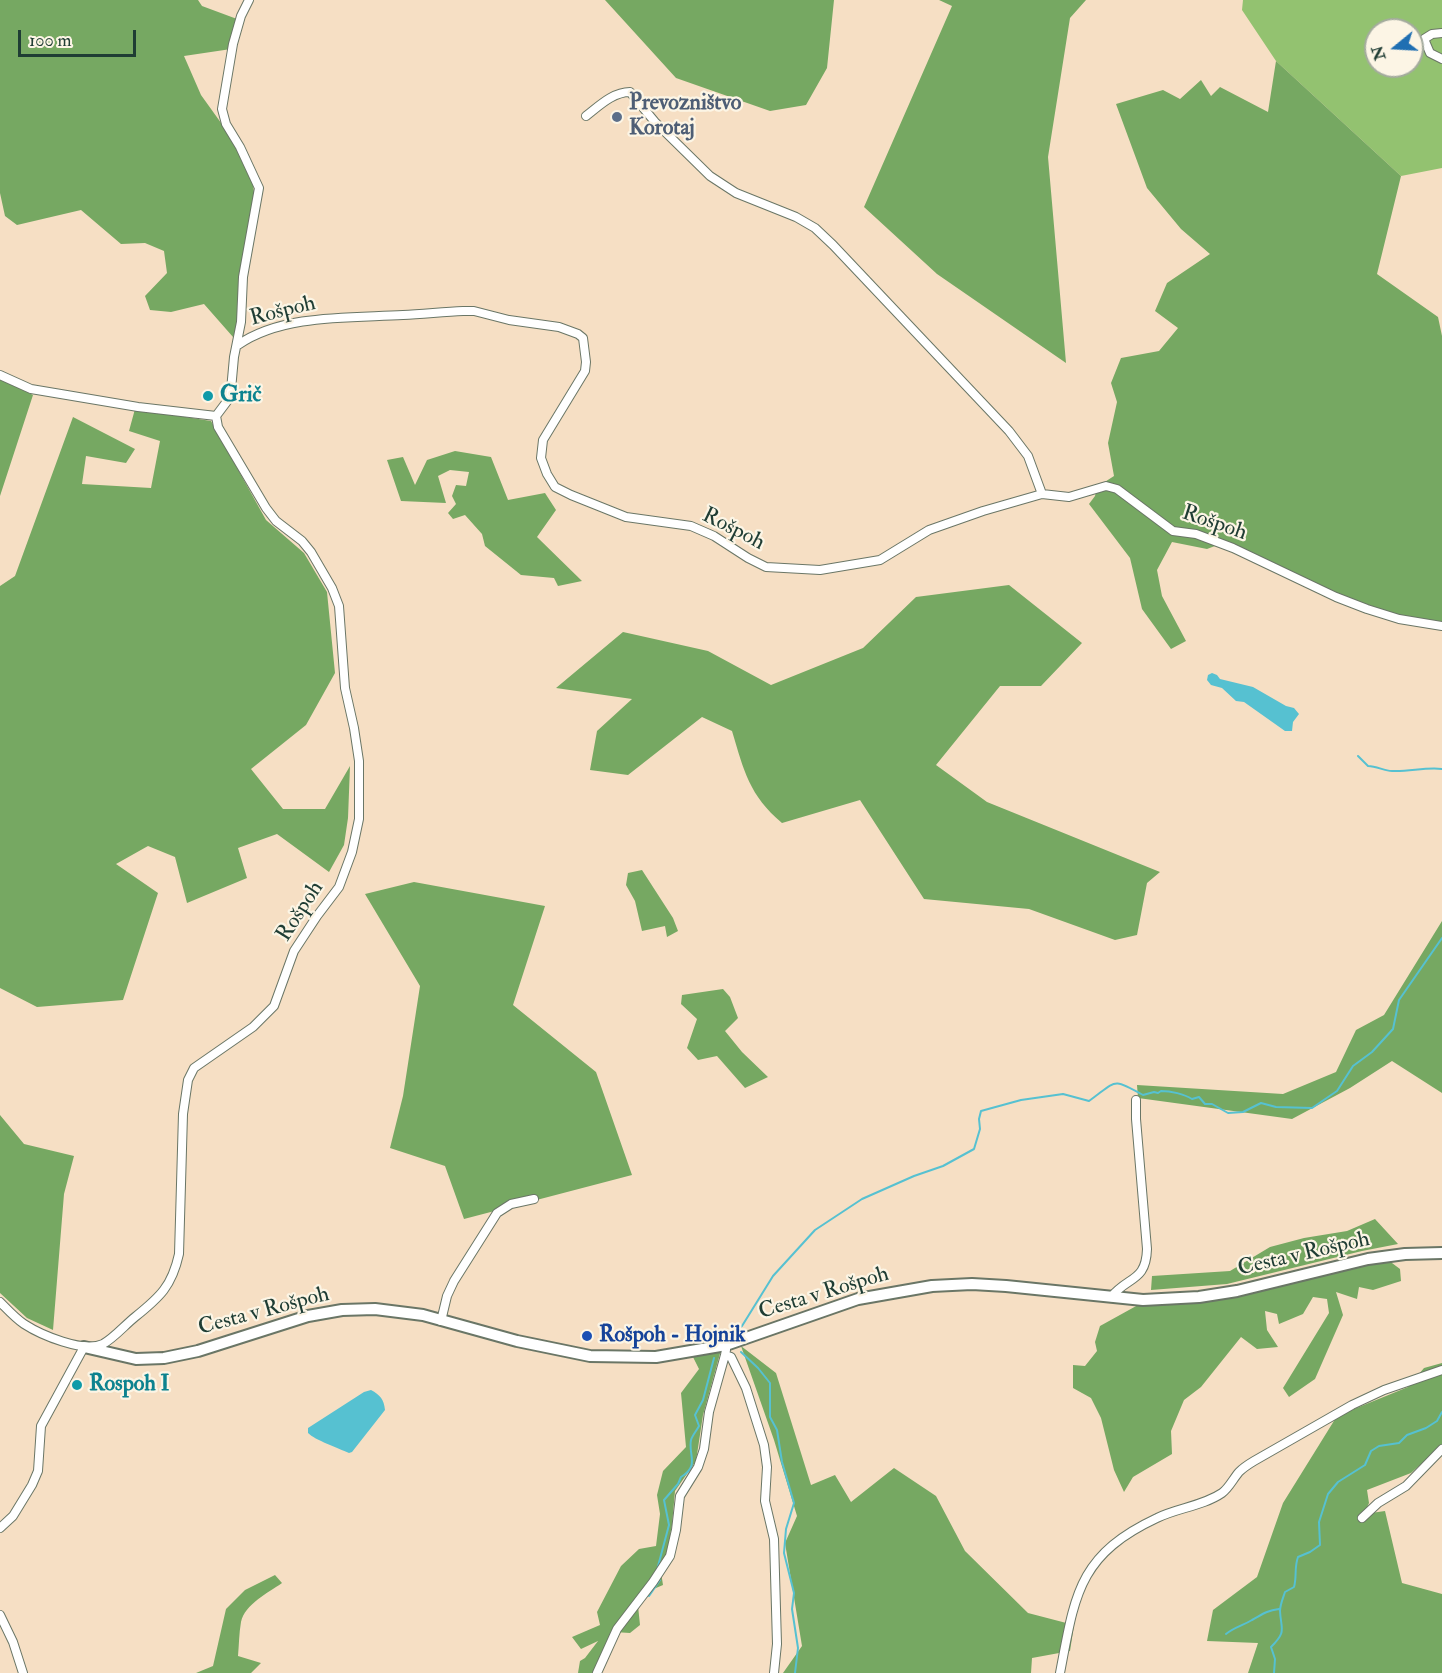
<!DOCTYPE html>
<html>
<head>
<meta charset="utf-8">
<style>
	body { margin:0 }
	#map { position:relative; width:1442px; height:1673px; overflow:hidden; background:#f6dfc4; font-family:"IM FELL Double Pica",serif }
	canvas { display:block }
	.north { position:absolute; left:1364px; top:18px; width:60px; height:60px; box-sizing:border-box; background:#fcf5e5; border:2px solid #a4ab9e; border-radius:50%; rotate:252deg; font-size:16px; font-weight:700; line-height:24px; text-align:center; color:#1f3d34 }
	.north::after { content:''; display:block; margin:auto; width:21px; height:27px; background:#1f6fb2; clip-path:polygon(50% 0,100% 100%,50% 72%,0 100%) }
	.scale { position:absolute; left:18px; top:30px; width:118px; height:27px; box-sizing:border-box; border:3px solid #1f3d34; border-top:0; padding-left:8px; font-size:18px; line-height:21px; white-space:nowrap; color:#1f3d34; -webkit-text-stroke:4px #fcf5e5; paint-order:stroke }
</style>
</head>
<body>
<div id="map">
<canvas width="1442" height="1673"></canvas>
<div class="north">N</div>
<div class="scale">100 m</div>
</div>
<script>
const ctx = document.querySelector('canvas').getContext('2d');
ctx.lineJoin = 'round';
function fillPath(path, color) {
  ctx.fillStyle = color;
  ctx.fill(path, 'evenodd');
}
function strokePath(path, color, width, dash) {
  ctx.strokeStyle = color;
  ctx.lineWidth = width;
  ctx.lineCap = dash ? 'butt' : 'round';
  ctx.setLineDash(dash || []);
  ctx.stroke(path);
}
function drawText(font, color, halo, rows, align = 'center') {
  ctx.font = font + ' "IM FELL Double Pica",serif';
  ctx.lineWidth = 4.5;
  ctx.setLineDash([]);
  ctx.textBaseline = 'middle';
  ctx.strokeStyle = halo;
  ctx.fillStyle = color;
  for (const [text, x, y, turn = 0] of rows) {
    ctx.save();
    ctx.translate(x, y);
    ctx.rotate((+turn || 0) * Math.PI / 180);
    ctx.textAlign = isNaN(turn) ? turn : align;
    if (halo) ctx.strokeText(text, 0, 0);
    ctx.fillText(text, 0, 0);
    ctx.restore();
  }
}
fillPath(new Path2D(`
	M 1243,0 L 1442,0 L 1442,168 L 1401,176 L 1276,61 L 1242,10 ZM 1376,30 L 1412,30 L 1412,66 L 1376,66 Z`), '#93c270');
fillPath(new Path2D(`
	M 0,0 L 198,0 L 202,6 L 237,19 L 231,49 L 184,56 L 201,95 L 239,148 L 252,177 L 255,200 L 238,324 L 233,337 L 204,304 L 171,312 L 150,310 L 145,296 L 167,273 L 164,251 L 145,243 L 121,244 L 81,210 L 17,225 L 5,216 L 0,193 Z
	M 605,0 L 834,0 L 827,68 L 806,105 L 770,111 L 676,78 Z
	M 939,0 L 1086,0 L 1070,18 L 1048,157 L 1066,363 L 937,274 L 864,207 L 952,6 Z
	M 1276,61 L 1401,176 L 1377,274 L 1438,317 L 1442,336 L 1442,622 L 1399,615 L 1360,602 L 1282,571 L 1228,541 L 1207,549 L 1172,542 L 1157,570 L 1162,596 L 1186,641 L 1171,649 L 1142,609 L 1130,558 L 1089,504 L 1095,496 L 1097,487 L 1114,476 L 1108,443 L 1117,402 L 1111,383 L 1121,358 L 1159,351 L 1178,328 L 1155,311 L 1167,283 L 1210,254 L 1181,229 L 1147,188 L 1116,104 L 1163,90 L 1180,99 L 1201,80 L 1211,96 L 1220,87 L 1268,112 Z
	M 0,378 L 33,395 L 0,496 Z
	M 135,409 L 211,421 L 266,520 L 304,553 L 327,592 L 335,673 L 306,725 L 251,769 L 283,809 L 325,809 L 350,766 L 348,818 L 344,845 L 329,872 L 277,834 L 238,848 L 247,878 L 187,903 L 175,857 L 148,846 L 116,864 L 158,893 L 123,1000 L 37,1007 L 0,988 L 0,586 L 15,576 L 73,417 L 135,449 L 126,463 L 86,456 L 82,484 L 151,488 L 160,441 L 129,431 Z
	M 455,451 L 491,457 L 508,500 L 545,493 L 556,510 L 537,537 L 582,581 L 558,586 L 554,578 L 521,575 L 485,546 L 482,534 L 465,515 L 453,519 L 448,513 L 456,504 L 452,496 L 456,485 L 466,486 L 469,472 L 450,470 L 438,476 L 446,503 L 401,501 L 387,460 L 403,457 L 415,485 L 427,460 Z
	M 1009,585 L 1082,643 L 1041,686 L 1000,686 L 936,765 L 987,802 L 1160,872 L 1147,883 L 1137,935 L 1115,940 L 1029,909 L 924,899 L 860,800 L 782,823 C 749,795 744,771 732,731 L 702,717 L 628,775 L 590,770 L 597,731 L 632,699 L 556,688 L 623,632 L 708,651 L 771,685 L 863,648 L 916,597 Z
	M 642,870 L 673,918 L 678,931 L 667,937 L 665,926 L 642,931 L 635,901 L 626,885 L 628,873 Z
	M 414,882 L 545,906 L 513,1005 L 596,1072 L 632,1175 L 464,1219 L 445,1166 L 390,1148 L 403,1096 L 420,986 L 365,894 Z
	M 1442,921 L 1442,1093 L 1392,1061 L 1350,1088 L 1292,1119 L 1138,1098 L 1137,1085 L 1283,1094 L 1336,1072 L 1356,1030 L 1384,1015 Z
	M 723,989 L 730,997 L 738,1018 L 725,1031 L 742,1052 L 768,1077 L 745,1088 L 717,1056 L 698,1060 L 687,1048 L 697,1019 L 681,1004 L 682,995 Z
	M 0,1115 L 24,1144 L 74,1156 L 64,1194 L 53,1330 L 27,1318 L 0,1293 Z
	M 1375,1219 L 1398,1244 L 1362,1251 L 1227,1284 L 1151,1290 L 1152,1276 L 1230,1271 L 1270,1247 L 1304,1238 L 1347,1231 Z
	M 1388,1260 L 1400,1269 L 1401,1281 L 1373,1290 L 1359,1287 L 1357,1299 L 1336,1292 L 1343,1315 L 1315,1379 L 1289,1397 L 1283,1388 L 1329,1313 L 1327,1299 L 1313,1297 L 1303,1314 L 1279,1324 L 1277,1314 L 1265,1311 L 1267,1330 L 1278,1347 L 1257,1349 L 1241,1337 L 1201,1387 L 1184,1400 L 1171,1431 L 1172,1454 L 1133,1477 L 1124,1492 L 1114,1470 L 1101,1418 L 1091,1398 L 1073,1388 L 1073,1365 L 1085,1366 L 1097,1351 L 1095,1342 L 1100,1326 L 1138,1305 L 1299,1278 Z
	M 741,1346 L 776,1373 L 811,1485 L 835,1475 L 851,1502 L 894,1468 L 936,1496 L 965,1551 L 1028,1613 L 1074,1625 L 1070,1651 L 1032,1658 L 1031,1673 L 783,1673 L 802,1646 L 785,1543 L 797,1516 L 774,1440 Z
	M 721,1350 L 703,1415 L 696,1461 L 675,1491 L 672,1525 L 666,1558 L 660,1566 L 663,1585 L 637,1596 L 640,1625 L 630,1633 L 614,1632 L 595,1673 L 578,1673 L 580,1661 L 585,1658 L 598,1641 L 581,1649 L 572,1637 L 600,1625 L 597,1612 L 621,1566 L 639,1549 L 656,1546 L 660,1514 L 657,1495 L 663,1471 L 686,1447 L 681,1393 L 699,1369 L 692,1355 Z
	M 1442,1363 L 1442,1445 L 1411,1473 L 1367,1490 L 1369,1503 L 1364,1514 L 1385,1511 L 1402,1583 L 1442,1594 L 1442,1673 L 1248,1673 L 1258,1643 L 1207,1641 L 1213,1610 L 1257,1577 L 1283,1503 L 1337,1416 L 1408,1387 L 1424,1368 Z
	M 275,1575 L 282,1583 C 268,1593 245,1604 241,1622 C 239,1633 239,1645 238,1656 L 261,1663 L 251,1673 L 196,1673 L 213,1666 L 226,1609 L 245,1590 Z`), '#76a862');
fillPath(new Path2D(`
	M 1212,673 L 1217,675 L 1220,679 L 1253,687 L 1286,706 L 1294,708 L 1299,714 L 1293,722 L 1292,731 L 1285,731 L 1244,702 L 1236,701 L 1222,688 L 1211,685 L 1207,680 L 1208,675 Z
	M 371,1390 C 380,1395 384,1399 385,1410 L 352,1452 L 349,1453 C 338,1448 315,1440 308,1433 L 308,1428 L 364,1392 Z`), '#56c1d1');
strokePath(new Path2D(`
	M 1358,756 L 1368,766 C 1377,766 1384,771 1392,771 C 1409,772 1425,767 1442,769
	M 724,1339 L 742,1326 L 773,1276 L 815,1230 L 862,1199 L 914,1176 L 943,1166 L 974,1149 L 980,1129 L 979,1119 L 981,1111 L 1021,1100 L 1063,1094 L 1089,1101 C 1117,1081 1111,1077 1143,1095 L 1154,1092 L 1158,1093 L 1161,1091 C 1171,1091 1184,1094 1192,1099 L 1199,1097 L 1205,1104 L 1212,1104 L 1228,1113 L 1243,1112 L 1261,1103 L 1276,1107 L 1312,1108 L 1337,1091 L 1353,1066 L 1372,1052 L 1393,1029 L 1399,1000 L 1442,938
	M 741,1352 L 758,1368 L 770,1383 L 770,1417 L 777,1430 L 782,1462 L 794,1503 L 786,1529 L 784,1553 L 794,1593 L 792,1609 L 798,1648 L 795,1673
	M 657,1570 L 669,1525 L 664,1500 L 678,1484 L 681,1477 C 700,1466 688,1455 691,1440 C 692,1436 697,1430 699,1426 L 695,1415 L 703,1400 L 714,1358
	M 649,1596 L 660,1580
	M 1226,1634 C 1235,1627 1242,1626 1252,1620 C 1263,1614 1266,1611 1279,1609
	M 1274,1673 L 1275,1659 L 1271,1647 C 1287,1631 1281,1630 1280,1611 C 1280,1605 1283,1598 1285,1592 L 1294,1587 C 1297,1577 1294,1568 1298,1557 L 1310,1552 L 1320,1545 L 1319,1522 L 1328,1494 L 1338,1482 L 1365,1465 L 1371,1451 L 1379,1446 L 1399,1443 L 1407,1435 L 1426,1428 L 1437,1421 L 1442,1412`), '#56c1d1', 2);
const street = new Path2D(`
	M 1442,33 L 1432,34 L 1424,39 L 1430,53 L 1442,59
	M 586,116 C 599,106 613,92 630,92 L 655,122 L 710,176 L 736,193 L 796,217 L 815,228 L 833,245 L 1009,431 L 1028,456 L 1042,494
	M 238,345 C 282,314 351,318 403,315 C 423,314 443,312 463,311 L 474,311 L 509,320 L 559,327 L 578,334 L 583,338 L 586,362 L 585,371 L 543,440 L 541,458 L 547,474 L 555,487 L 571,495 L 626,517 L 691,526 L 714,536 L 748,558 L 766,567 L 820,570 L 880,560 L 929,530 L 983,511 L 1042,494 L 1069,497 L 1106,486 L 1117,489 L 1173,531 L 1196,534 L 1233,548 L 1336,597 L 1367,609 L 1399,619 L 1442,626
	M 0,375 L 31,389 L 138,407 L 216,416
	M 216,416 L 228,400 L 231,390 L 234,357 L 241,322 L 243,277 L 259,188 L 240,147 L 226,124 L 222,109 L 233,44 L 241,16 L 249,0
	M 1111,1297 C 1128,1276 1146,1282 1147,1249 L 1136,1119 L 1136,1100
	M 0,1302 C 7,1309 15,1318 24,1324 C 41,1335 83,1353 103,1344 C 114,1338 125,1325 135,1317 C 160,1297 172,1286 179,1254 L 183,1114 L 188,1080 L 194,1068 L 253,1027 L 274,1006 L 294,951 L 317,916 L 339,887 L 352,852 L 359,819 L 359,761 L 354,728 L 345,688 L 339,606 L 332,588 L 311,552 L 302,541 L 276,521 L 266,508 L 218,427 L 216,416
	M 441,1321 L 447,1296 L 454,1281 L 497,1213 L 511,1204 L 534,1199
	M 726,1350 L 725,1355 L 731,1357 L 746,1388 L 764,1445 L 767,1467 L 765,1501 L 774,1539 L 777,1644 L 774,1673
	M 1362,1518 L 1378,1503 L 1406,1486 L 1442,1449
	M 0,1528 L 13,1516 L 32,1485 L 38,1471 L 41,1426 L 84,1347
	M 0,1615 L 13,1642 L 23,1673
	M 597,1673 L 617,1629 L 653,1582 L 670,1556 L 676,1530 L 680,1496 L 698,1467 L 704,1449 L 709,1412 L 725,1355
	M 1060,1673 C 1075,1595 1078,1555 1157,1518 C 1177,1508 1203,1506 1222,1493 C 1229,1488 1233,1479 1239,1472 C 1243,1468 1249,1464 1254,1461 L 1352,1405 L 1384,1390 L 1442,1370`);
const secondary = new Path2D(`
	M 84,1347 L 136,1359 L 164,1358 L 198,1351 L 308,1316 L 342,1310 L 375,1309 L 423,1315 L 517,1341 L 590,1356 L 656,1357 L 726,1345 L 858,1299 L 932,1286 L 972,1284 L 1006,1286 L 1143,1300 L 1199,1297 L 1237,1291 L 1368,1259 L 1405,1254 L 1442,1253`);
strokePath(street, '#6a7666', 10);
strokePath(secondary, '#6a7666', 14);
strokePath(street, '#fff', 8);
strokePath(secondary, '#fff', 10);
for (const [x, y, r, color] of [
	[617,117,6,"#5c6f8a"],
	[208,396,6,"#0f9aa8"],
	[587,1336,6,"#1a4fb4"],
	[77,1385,6,"#0f9aa8"]
]) {
  const dot = new Path2D();
  dot.arc(x, y, r, 0, 2 * Math.PI);
  ctx.fillStyle = color;
  ctx.fill(dot);
  strokePath(dot, '#fcf5e5', 2);
}
drawText('bold 22px', '#4e5e75', '#fcf5e5', [
	["Prevozništvo",629,104],
	["Korotaj",629,129]
], 'left');
drawText('22px', '#1f3d34', '#fcf5e5', [
	["Rošpoh",283,312,-14],
	["Rošpoh",1214,524,19],
	["Rošpoh",733,530,27],
	["Rošpoh",301,912,-57],
	["Cesta v Rošpoh",1304,1255,-13],
	["Cesta v Rošpoh",824,1294,-17],
	["Cesta v Rošpoh",264,1312,-15]
]);
drawText('bold 22px', '#0d838f', '#fcf5e5', [
	["Grič",220,396],
	["Rospoh I",89,1385]
], 'left');
drawText('bold 22px', '#164399', '#fcf5e5', [
	["Rošpoh - Hojnik",599,1336]
], 'left');
</script>
</body>
</html>
